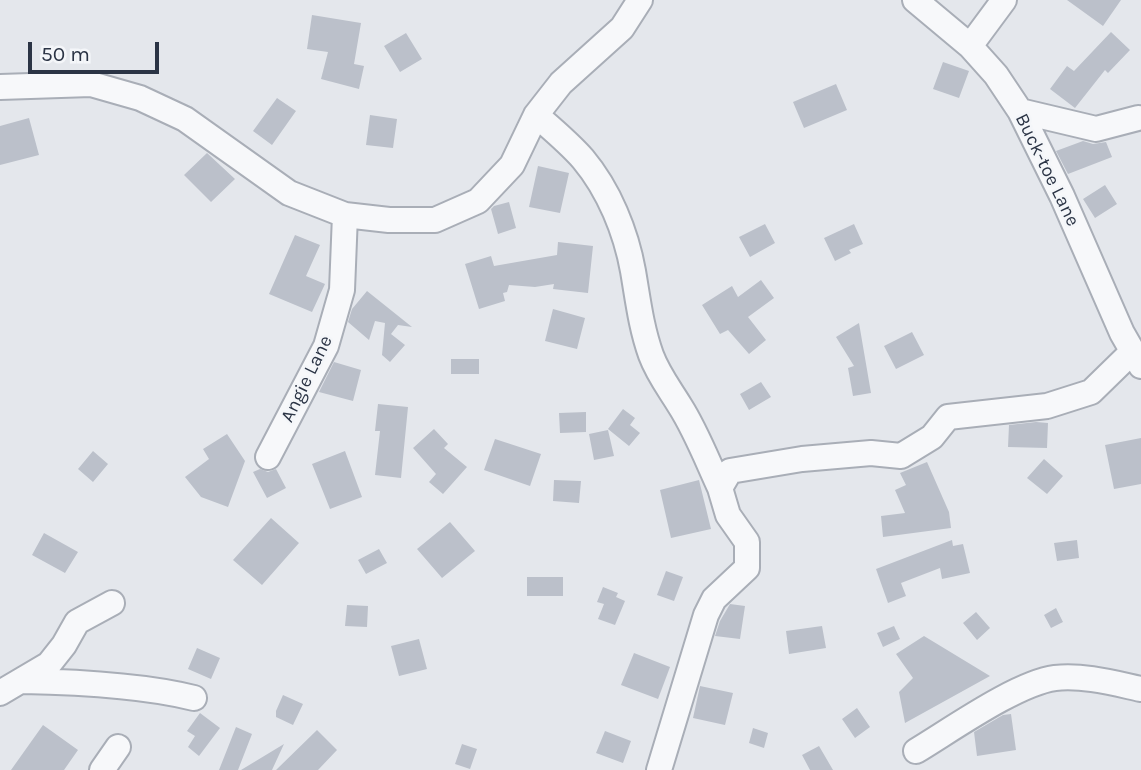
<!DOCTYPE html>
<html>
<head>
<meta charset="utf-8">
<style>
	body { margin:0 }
	#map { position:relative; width:1141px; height:770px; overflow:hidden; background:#e4e7ec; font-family:Karla,sans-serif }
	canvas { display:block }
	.scale { position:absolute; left:28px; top:42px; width:131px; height:32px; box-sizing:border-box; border:4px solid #2b3445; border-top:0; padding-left:9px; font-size:21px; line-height:24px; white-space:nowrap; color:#2b3445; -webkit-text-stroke:5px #f4f6f9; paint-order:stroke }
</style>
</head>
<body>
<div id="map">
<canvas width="1141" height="770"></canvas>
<div class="scale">50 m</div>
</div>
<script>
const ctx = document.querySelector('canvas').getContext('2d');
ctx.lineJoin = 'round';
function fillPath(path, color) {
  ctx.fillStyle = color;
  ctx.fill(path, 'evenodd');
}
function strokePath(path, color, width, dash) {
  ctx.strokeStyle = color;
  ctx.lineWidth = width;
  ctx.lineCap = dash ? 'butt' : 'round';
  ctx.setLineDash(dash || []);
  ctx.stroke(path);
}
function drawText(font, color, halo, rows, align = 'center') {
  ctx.font = font + ' Karla,sans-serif';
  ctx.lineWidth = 5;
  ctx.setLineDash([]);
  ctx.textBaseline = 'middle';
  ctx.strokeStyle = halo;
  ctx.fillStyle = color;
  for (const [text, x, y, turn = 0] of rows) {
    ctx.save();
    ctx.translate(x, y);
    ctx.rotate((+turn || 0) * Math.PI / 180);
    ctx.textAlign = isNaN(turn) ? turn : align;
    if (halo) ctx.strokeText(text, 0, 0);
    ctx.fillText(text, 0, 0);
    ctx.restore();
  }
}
fillPath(new Path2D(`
	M 1067,0 L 1121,0 L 1103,26 Z
	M 312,15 L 361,23 L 354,64 L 364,66 L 359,89 L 321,79 L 328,52 L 307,49 Z
	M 1111,32 L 1130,50 L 1108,73 L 1105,70 L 1075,108 L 1050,89 L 1067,66 L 1074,71 Z
	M 406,33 L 422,59 L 400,72 L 384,46 Z
	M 943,62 L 969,71 L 959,98 L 933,89 Z
	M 836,84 L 847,110 L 804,128 L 793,102 Z
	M 277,98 L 296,111 L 272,145 L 253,131 Z
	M 370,115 L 397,119 L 393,148 L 366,145 Z
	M 29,118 L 39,155 L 0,165 L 0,126 Z
	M 1083,141 L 1093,144 L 1106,142 L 1112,157 L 1068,174 L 1056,151 Z
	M 207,153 L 235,179 L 211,202 L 184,175 Z
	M 538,166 L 569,173 L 560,213 L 529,207 Z
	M 1105,185 L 1117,204 L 1095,218 L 1083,199 Z
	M 509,202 L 516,228 L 498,234 L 491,209 L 494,206 Z
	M 765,224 L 775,243 L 750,257 L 739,237 Z
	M 854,224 L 863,244 L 849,250 L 851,253 L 835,261 L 824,238 Z
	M 295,235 L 320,245 L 306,276 L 325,284 L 312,312 L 269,294 Z
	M 558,242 L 593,246 L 588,293 L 553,289 L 554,284 L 535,287 L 509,285 L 507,292 L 503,293 L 505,301 L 479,309 L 465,264 L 491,256 L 494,266 L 557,255 Z
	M 761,280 L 774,298 L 748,317 L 766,340 L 749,354 L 728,330 L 720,334 L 702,305 L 732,286 L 738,297 Z
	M 367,291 L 412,327 L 398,325 L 391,334 L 405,345 L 390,362 L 382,355 L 385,323 L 375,321 L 369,340 L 348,322 L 352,309 Z
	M 553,309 L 585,318 L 577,349 L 545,341 Z
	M 859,323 L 871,393 L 853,396 L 848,368 L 854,366 L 836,337 Z
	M 912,332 L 924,355 L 896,369 L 884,346 Z
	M 451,359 L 479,359 L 479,374 L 451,374 Z
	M 334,362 L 361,370 L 353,401 L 319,392 Z
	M 761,382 L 771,397 L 749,410 L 740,394 Z
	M 378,404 L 408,407 L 401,478 L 375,475 L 380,431 L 375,431 Z
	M 623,409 L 635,418 L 630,425 L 640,433 L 629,446 L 608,429 Z
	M 586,412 L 586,432 L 560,433 L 559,413 Z
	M 1036,422 L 1048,423 L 1047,448 L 1008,447 L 1009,425 Z
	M 434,429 L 448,444 L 444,448 L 467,467 L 443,494 L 429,482 L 436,474 L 413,448 Z
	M 608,430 L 614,456 L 594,460 L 589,434 Z
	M 227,434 L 245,461 L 228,507 L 201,497 L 185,477 L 209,459 L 203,449 Z
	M 1141,438 L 1141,484 L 1114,489 L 1105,445 Z
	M 495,439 L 541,454 L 530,486 L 484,470 Z
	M 93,451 L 108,464 L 93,482 L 78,469 Z
	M 345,451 L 362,497 L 330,509 L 312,464 Z
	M 1044,459 L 1063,476 L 1047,494 L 1027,478 Z
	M 927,462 L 949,512 L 951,528 L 883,537 L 881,516 L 905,513 L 895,490 L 906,485 L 900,473 Z
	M 260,469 L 268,472 L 276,469 L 286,488 L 267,498 L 253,472 Z
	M 554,480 L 581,481 L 579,503 L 553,501 Z
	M 699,480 L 711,529 L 671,538 L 660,490 Z
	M 271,518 L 299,543 L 262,585 L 233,560 Z
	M 450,522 L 475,551 L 442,578 L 417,549 Z
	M 44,533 L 78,552 L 65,573 L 32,555 Z
	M 952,540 L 953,546 L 963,544 L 970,573 L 942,579 L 940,568 L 901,583 L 906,596 L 888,603 L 876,569 Z
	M 1077,540 L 1079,558 L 1057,561 L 1054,543 Z
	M 379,549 L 387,563 L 366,574 L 358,560 Z
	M 666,571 L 683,577 L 674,601 L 657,595 Z
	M 527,577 L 563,577 L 563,596 L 527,596 Z
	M 603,587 L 618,593 L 616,597 L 625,601 L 615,625 L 598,619 L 604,604 L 597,602 Z
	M 730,604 L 745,606 L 740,639 L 715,636 L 720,621 Z
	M 347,605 L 368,606 L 367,627 L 345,626 Z
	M 1056,608 L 1063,622 L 1051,628 L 1044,615 Z
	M 976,612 L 990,628 L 977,640 L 963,623 Z
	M 822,626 L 826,648 L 789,654 L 786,631 Z
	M 894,626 L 900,639 L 883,647 L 877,633 Z
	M 924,636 L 990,676 L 905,723 L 899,692 L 913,678 L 896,654 Z
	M 419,639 L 427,669 L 399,676 L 391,646 Z
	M 197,648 L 220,658 L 211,679 L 188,669 Z
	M 634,653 L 670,667 L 658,699 L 621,685 Z
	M 700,686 L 733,693 L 725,725 L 693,718 Z
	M 283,695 L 303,704 L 293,725 L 276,717 L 276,711 Z
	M 857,708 L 870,727 L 855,738 L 842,719 Z
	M 200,713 L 220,728 L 199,756 L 188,747 L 195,736 L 187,731 Z
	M 1011,714 L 1016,750 L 977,756 L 974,732 L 1003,715 Z
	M 43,725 L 78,750 L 64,770 L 11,770 Z
	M 236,727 L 252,734 L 238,770 L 219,770 Z
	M 753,728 L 768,733 L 764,748 L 749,743 Z
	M 317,730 L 337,750 L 318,770 L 276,770 Z
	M 605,731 L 631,741 L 623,763 L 596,753 Z
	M 284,744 L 272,770 L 241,770 Z
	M 462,744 L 477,749 L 470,769 L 455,764 Z
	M 819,746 L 833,770 L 810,770 L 802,755 Z`), '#bbc0ca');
const minor = new Path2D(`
	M 915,0 L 970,46 L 996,75 L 1020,111 L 1062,196 L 1122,333 L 1141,366
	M 970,46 L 1004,0
	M 0,87 L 91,84 L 140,98 L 185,119 L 289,193 L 345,215 L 389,220 L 435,220 L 478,201 L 512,165 L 536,115 L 561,83 L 622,28 L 640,0
	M 1020,111 L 1096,129 L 1138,118
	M 536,115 C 552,129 569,143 583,159 C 609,190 626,232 633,271 C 638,300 641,327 651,355 C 658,374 669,388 680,406 C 696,431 707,460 720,488
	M 268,457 L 326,346 L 342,290 L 345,215
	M 23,681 C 77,682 142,685 194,698
	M 0,693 L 49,664 L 64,645 L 77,622 L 112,603
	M 916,751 C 951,730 1017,683 1055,678 C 1084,675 1113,683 1141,689
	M 102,770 L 118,747
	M 659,770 L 706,615 L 714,599 L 747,568 L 747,542 L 728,515 L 720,488 L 730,471 L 802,459 L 871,453 L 901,456 L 932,437 L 948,417 L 1047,406 L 1091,392 L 1132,352`);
strokePath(minor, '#a9aeb7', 28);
strokePath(minor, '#f7f8fa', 24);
drawText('19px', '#2b3445', '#f4f6f9', [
	["Buck-toe Lane",1047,170,64],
	["Angie Lane",307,379,-64]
]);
</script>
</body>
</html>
